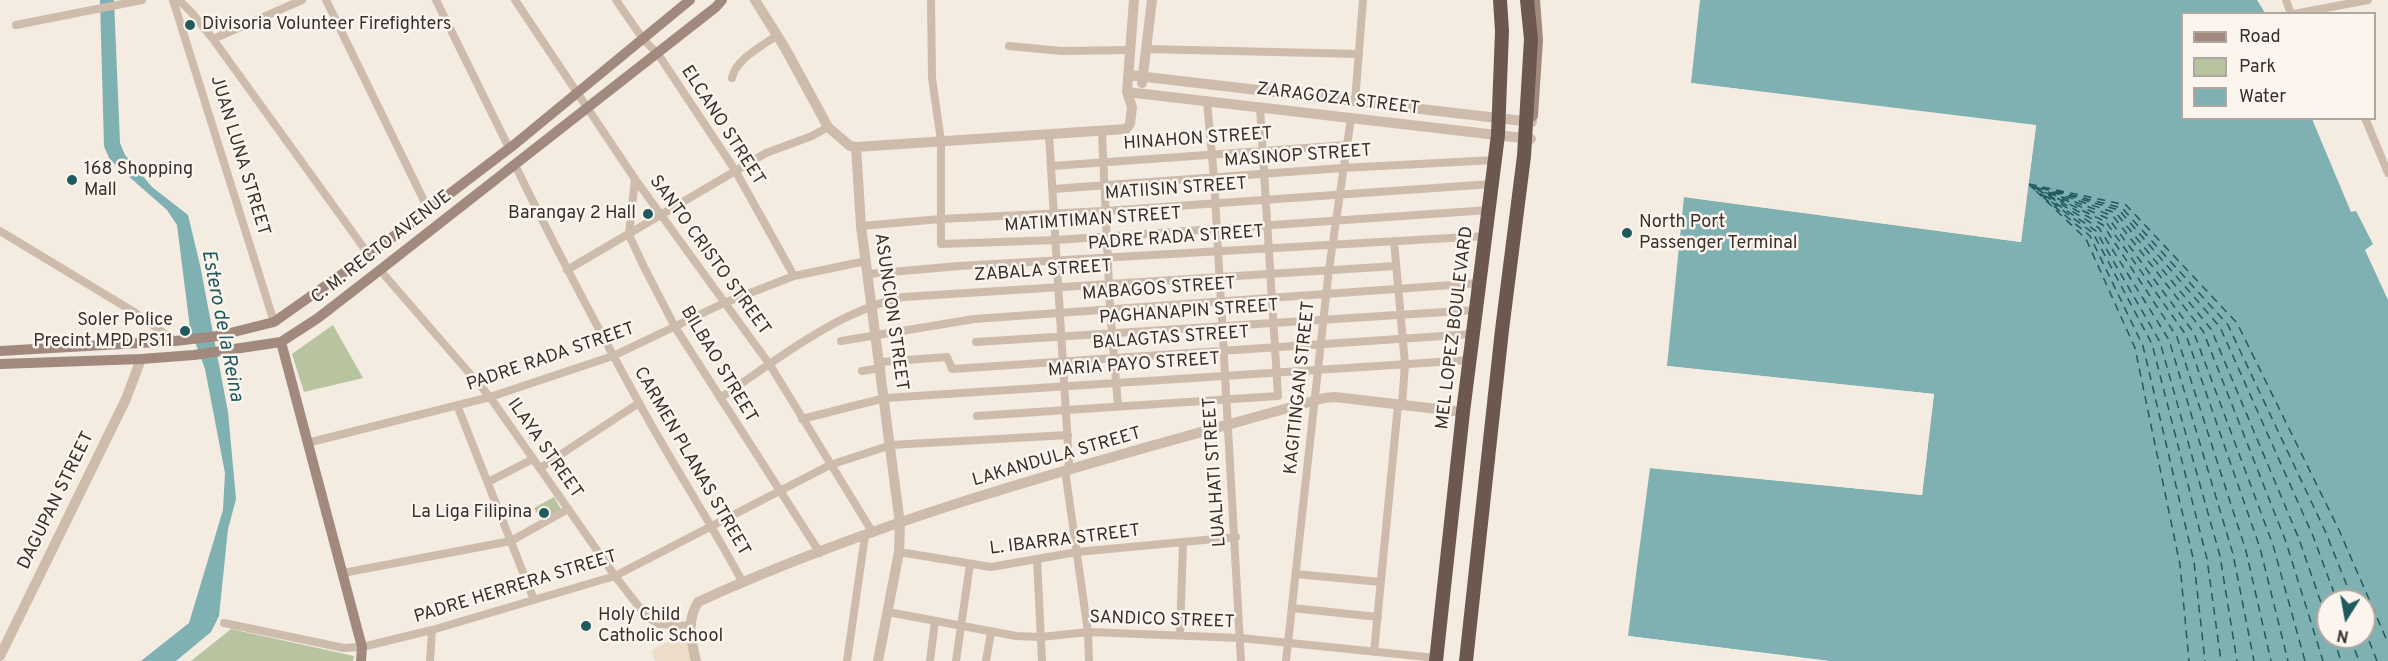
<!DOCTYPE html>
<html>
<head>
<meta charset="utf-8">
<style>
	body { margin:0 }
	#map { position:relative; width:2388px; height:661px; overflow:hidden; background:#f4ebe1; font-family:Overpass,sans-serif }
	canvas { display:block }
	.legend { position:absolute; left:2181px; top:12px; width:195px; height:108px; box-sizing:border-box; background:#fbf5ee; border:2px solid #aea6a0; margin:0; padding:8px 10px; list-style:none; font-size:18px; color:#3b302b }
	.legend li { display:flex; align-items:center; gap:12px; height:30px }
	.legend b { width:30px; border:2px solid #aea6a0 }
	.north { position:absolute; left:2316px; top:589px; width:60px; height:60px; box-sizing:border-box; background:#fbf5ee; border:2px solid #aea6a0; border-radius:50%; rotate:191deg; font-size:16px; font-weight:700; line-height:24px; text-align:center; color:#3b302b }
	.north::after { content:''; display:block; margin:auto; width:21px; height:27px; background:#1f5a5e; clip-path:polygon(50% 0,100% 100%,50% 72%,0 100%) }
</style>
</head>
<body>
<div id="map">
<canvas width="2388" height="661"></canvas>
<ul class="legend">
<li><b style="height:8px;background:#a18a7d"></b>Road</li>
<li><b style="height:16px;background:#b8c4a0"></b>Park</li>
<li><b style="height:16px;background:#7fb0b2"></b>Water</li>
</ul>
<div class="north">N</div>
</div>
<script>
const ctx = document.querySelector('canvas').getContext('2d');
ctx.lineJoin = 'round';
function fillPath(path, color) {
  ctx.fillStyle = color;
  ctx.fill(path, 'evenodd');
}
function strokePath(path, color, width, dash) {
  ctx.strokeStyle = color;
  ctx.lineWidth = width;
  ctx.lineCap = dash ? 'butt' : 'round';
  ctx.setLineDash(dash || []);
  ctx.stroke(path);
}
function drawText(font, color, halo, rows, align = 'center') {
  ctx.font = font + ' Overpass,sans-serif';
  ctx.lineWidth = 5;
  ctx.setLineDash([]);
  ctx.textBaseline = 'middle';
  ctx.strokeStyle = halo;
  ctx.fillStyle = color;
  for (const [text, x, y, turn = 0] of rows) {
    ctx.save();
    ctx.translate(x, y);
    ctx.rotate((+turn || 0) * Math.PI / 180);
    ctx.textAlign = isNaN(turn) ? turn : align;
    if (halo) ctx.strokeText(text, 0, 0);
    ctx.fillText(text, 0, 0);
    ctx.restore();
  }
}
fillPath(new Path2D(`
	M 333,325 L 363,378 L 304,392 L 292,354 Z
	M 554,497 L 561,509 L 541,520 L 534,508 Z
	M 231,629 L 354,656 L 353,661 L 191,661 Z`), '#b8c4a0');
fillPath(new Path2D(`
	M 678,637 L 687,640 L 692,661 L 655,661 L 652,652 L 655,648 Z`), '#ecdcc8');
fillPath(new Path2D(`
	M 100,0 L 114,0 L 120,143 L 125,155 L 152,187 L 188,215 L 200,265 L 228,412 L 236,499 L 228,529 L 219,616 L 211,632 L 176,661 L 141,661 L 189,623 L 223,510 L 225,473 L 205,369 L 190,328 L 177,225 L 167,210 L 110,160 L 104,146 Z
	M 1700,0 L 2257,0 L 2265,13 L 2182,14 L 2182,118 L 2312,119 L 2351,212 L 2356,211 L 2373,244 L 2365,250 L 2388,300 L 2388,661 L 1829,661 L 1628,636 L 1650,468 L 1922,495 L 1934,394 L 1667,366 L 1684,197 L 2021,242 L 2036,126 L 1691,83 ZM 2328,601 L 2364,601 L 2364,637 L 2328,637 Z`), '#7fb0b2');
fillPath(new Path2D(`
	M 1691,83 L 2036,125 L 2021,242 L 1684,197 L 1684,194 L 2018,239 L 2032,128 L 1691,86 Z
	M 1667,366 L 1934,394 L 1922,495 L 1650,468 L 1651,465 L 1920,492 L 1931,396 L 1667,369 Z
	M 1628,636 L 1829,661 L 1804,661 L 1628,639 Z`), '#f4ebe1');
strokePath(new Path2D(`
	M 2029,184 L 2126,205 L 2237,323 L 2339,530 L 2388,643
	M 2029,185 L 2093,233 L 2152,344 L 2207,559 L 2221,661
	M 2032,186 L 2106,222 L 2186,335 L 2260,548 L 2288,661
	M 2035,187 L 2113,216 L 2203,331 L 2286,542 L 2323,661
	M 2041,188 L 2119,210 L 2220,327 L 2313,536 L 2337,601
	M 2037,189 L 2099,228 L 2169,340 L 2233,554 L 2254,661
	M 2036,191 L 2086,239 L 2135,348 L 2180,565 L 2189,661
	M 2056,191 L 2122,208 L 2228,325 L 2326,533 L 2353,601
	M 2052,192 L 2116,213 L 2211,329 L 2299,539 L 2328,623
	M 2049,193 L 2109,219 L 2194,333 L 2273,545 L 2305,661
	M 2044,195 L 2096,231 L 2160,342 L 2220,556 L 2237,661
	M 2048,195 L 2103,225 L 2177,337 L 2246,551 L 2271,661
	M 2043,197 L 2090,236 L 2143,346 L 2194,562 L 2205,661
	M 2364,628 L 2377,661
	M 2333,637 L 2341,661
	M 2350,637 L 2359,661`), '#1f5a5e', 1.5, [8, 6]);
strokePath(new Path2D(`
	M 173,0 L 274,322
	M 179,0 L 192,13 L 213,39 L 369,255
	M 326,0 L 428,209
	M 436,0 L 509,148
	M 515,0 L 635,179 L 770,365 L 873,533
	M 616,0 L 643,39 L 658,54 L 735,170 L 794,276
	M 2286,0 L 2291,14
	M 931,1 L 932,78 L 941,141 L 941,244 L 1056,240 L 1489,210
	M 2294,14 L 2368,0
	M 16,25 L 142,0
	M 213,39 L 302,0
	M 1009,46 L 1062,51 L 1130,50
	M 1146,49 L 1359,54
	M 732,78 C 735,60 762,46 776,36
	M 1207,101 L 1214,178 L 1241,661
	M 1355,102 L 1363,0
	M 2365,118 L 2388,173
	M 1102,132 L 1110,308 L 1118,406
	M 1049,135 L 1069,463 L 1066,477 L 1088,632 L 1089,661
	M 515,165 C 554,245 595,323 638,401 C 671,462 710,521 743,583
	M 1052,166 L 1347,145
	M 635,179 L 629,235 L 644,267 L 675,327 L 820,553
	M 1053,189 L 1343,168 L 1495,160
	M 861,226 L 940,219 L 1105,211 L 1492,184
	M 0,231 L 134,312 L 175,341
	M 1394,241 L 1405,364 L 1402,405
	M 380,270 L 490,397 L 615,576 L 647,617 L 659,624 L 689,626
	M 567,270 L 766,153 L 812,136 L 828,127
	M 868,274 L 959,266 L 1486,236
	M 841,341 L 974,319 L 1480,283
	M 976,342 L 1476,310
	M 880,362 L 947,357 L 952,369 L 1473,334
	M 862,371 L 881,368
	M 720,398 C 777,360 835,312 903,297 L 1396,266
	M 457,405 L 534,600
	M 977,416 L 1278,396 L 1260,108
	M 802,419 L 885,398 L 1470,360
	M 307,443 L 490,397 L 613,356 L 724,303 L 794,276 L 866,261
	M 540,468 L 639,403
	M 488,482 L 533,459
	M 899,552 L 991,567 L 1077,552 L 1236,537
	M 1037,559 L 1042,661
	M 343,573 L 511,541 L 568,509
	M 1296,574 L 1381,582
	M 1292,608 L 1378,617
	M 888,612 L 1016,636 L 1041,637 L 1088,632 L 1241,638 L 1436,658
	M 224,623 L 344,648 L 362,647 L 432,630 L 615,576 L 830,465 L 891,445 L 1068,435
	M 1180,635 L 1183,543
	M 1374,652 L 1398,405
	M 430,661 L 432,630
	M 847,661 L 865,536
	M 930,661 L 935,621
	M 956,661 L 970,564
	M 986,661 L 991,632
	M 1286,661 L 1329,269 L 1351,118`), '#cdbbac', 8);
strokePath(new Path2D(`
	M 755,0 L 785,48 L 828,127 L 850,146 L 856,147 L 861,226 L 900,524 L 899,552 L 878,661
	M 1129,75 L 1532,122
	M 1142,83 L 1152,0
	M 1127,92 L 1531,139
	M 856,147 L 1126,129 L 1130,124 L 1132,107 L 1127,92 L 1134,0
	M 0,656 L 126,399 L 141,359
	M 696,661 C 691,639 686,622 698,602 C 897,511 1113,457 1324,398 L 1335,397 L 1463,412`), '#cdbbac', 10);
strokePath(new Path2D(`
	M 1533,116 L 1538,40 L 1535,0
	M 281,342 L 362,647 L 361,661
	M 0,351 L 175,341 L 218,336 L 274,322 L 369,255 L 515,144 L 690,0
	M 0,364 L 141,359 L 194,355 L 281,342 L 318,318 L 380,270 L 716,7 L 722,0`), '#a18a7d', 10);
strokePath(new Path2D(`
	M 1436,661 L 1463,412 L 1498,135 L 1502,31 L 1500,0
	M 1466,661 L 1502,330 L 1524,156 L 1531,39 L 1527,0`), '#6c584f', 14);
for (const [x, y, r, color] of [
	[190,25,6,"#1f5a5e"],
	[72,180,6,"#1f5a5e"],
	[648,214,6,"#1f5a5e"],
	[1627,233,6,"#1f5a5e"],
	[185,331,6,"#1f5a5e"],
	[544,513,6,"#1f5a5e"],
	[586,626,6,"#1f5a5e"]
]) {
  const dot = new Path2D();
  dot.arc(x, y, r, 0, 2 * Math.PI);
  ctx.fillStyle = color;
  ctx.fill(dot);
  strokePath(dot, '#fbf5ee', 2);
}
drawText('18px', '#3b302b', '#fbf5ee', [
	["Divisoria Volunteer Firefighters",202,25],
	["168 Shopping",84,170],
	["Mall",84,191],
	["Barangay 2 Hall",636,214,"right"],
	["North Port",1639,223],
	["Passenger Terminal",1639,244],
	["Soler Police",173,321,"right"],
	["Precint MPD PS11",173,342,"right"],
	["La Liga Filipina",532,513,"right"],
	["Holy Child",598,616],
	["Catholic School",598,637]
], 'left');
drawText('18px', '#3b302b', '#fbf5ee', [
	["ZARAGOZA STREET",1338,100,7],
	["ELCANO STREET",722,126,57],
	["HINAHON STREET",1198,140,-4],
	["JUAN LUNA STREET",239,156,73],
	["MASINOP STREET",1298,157,-4],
	["MATIISIN STREET",1176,190,-4],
	["MATIMTIMAN STREET",1093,221,-4],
	["PADRE RADA STREET",1176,239,-4],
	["C. M. RECTO AVENUE",382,248,-38],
	["SANTO CRISTO STREET",709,256,54],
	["ZABALA STREET",1043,272,-4],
	["MABAGOS STREET",1159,290,-4],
	["ASUNCION STREET",890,312,82],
	["PAGHANAPIN STREET",1189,313,-4],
	["MEL LOPEZ BOULEVARD",1456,328,-83],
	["BALAGTAS STREET",1171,339,-4],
	["PADRE RADA STREET",551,358,-19],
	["BILBAO STREET",718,365,59],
	["MARIA PAYO STREET",1134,366,-4],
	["KAGITINGAN STREET",1301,388,-84],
	["ILAYA STREET",544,449,55],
	["LAKANDULA STREET",1057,458,-16],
	["CARMEN PLANAS STREET",691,462,60],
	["LUALHATI STREET",1216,472,-94],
	["DAGUPAN STREET",57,501,-64],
	["L. IBARRA STREET",1065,541,-7],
	["PADRE HERRERA STREET",516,588,-17],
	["SANDICO STREET",1162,621,2]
]);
drawText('italic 20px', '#1f5a5e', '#fbf5ee', [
	["Estero de la Reina",221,326,79]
]);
</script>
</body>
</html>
